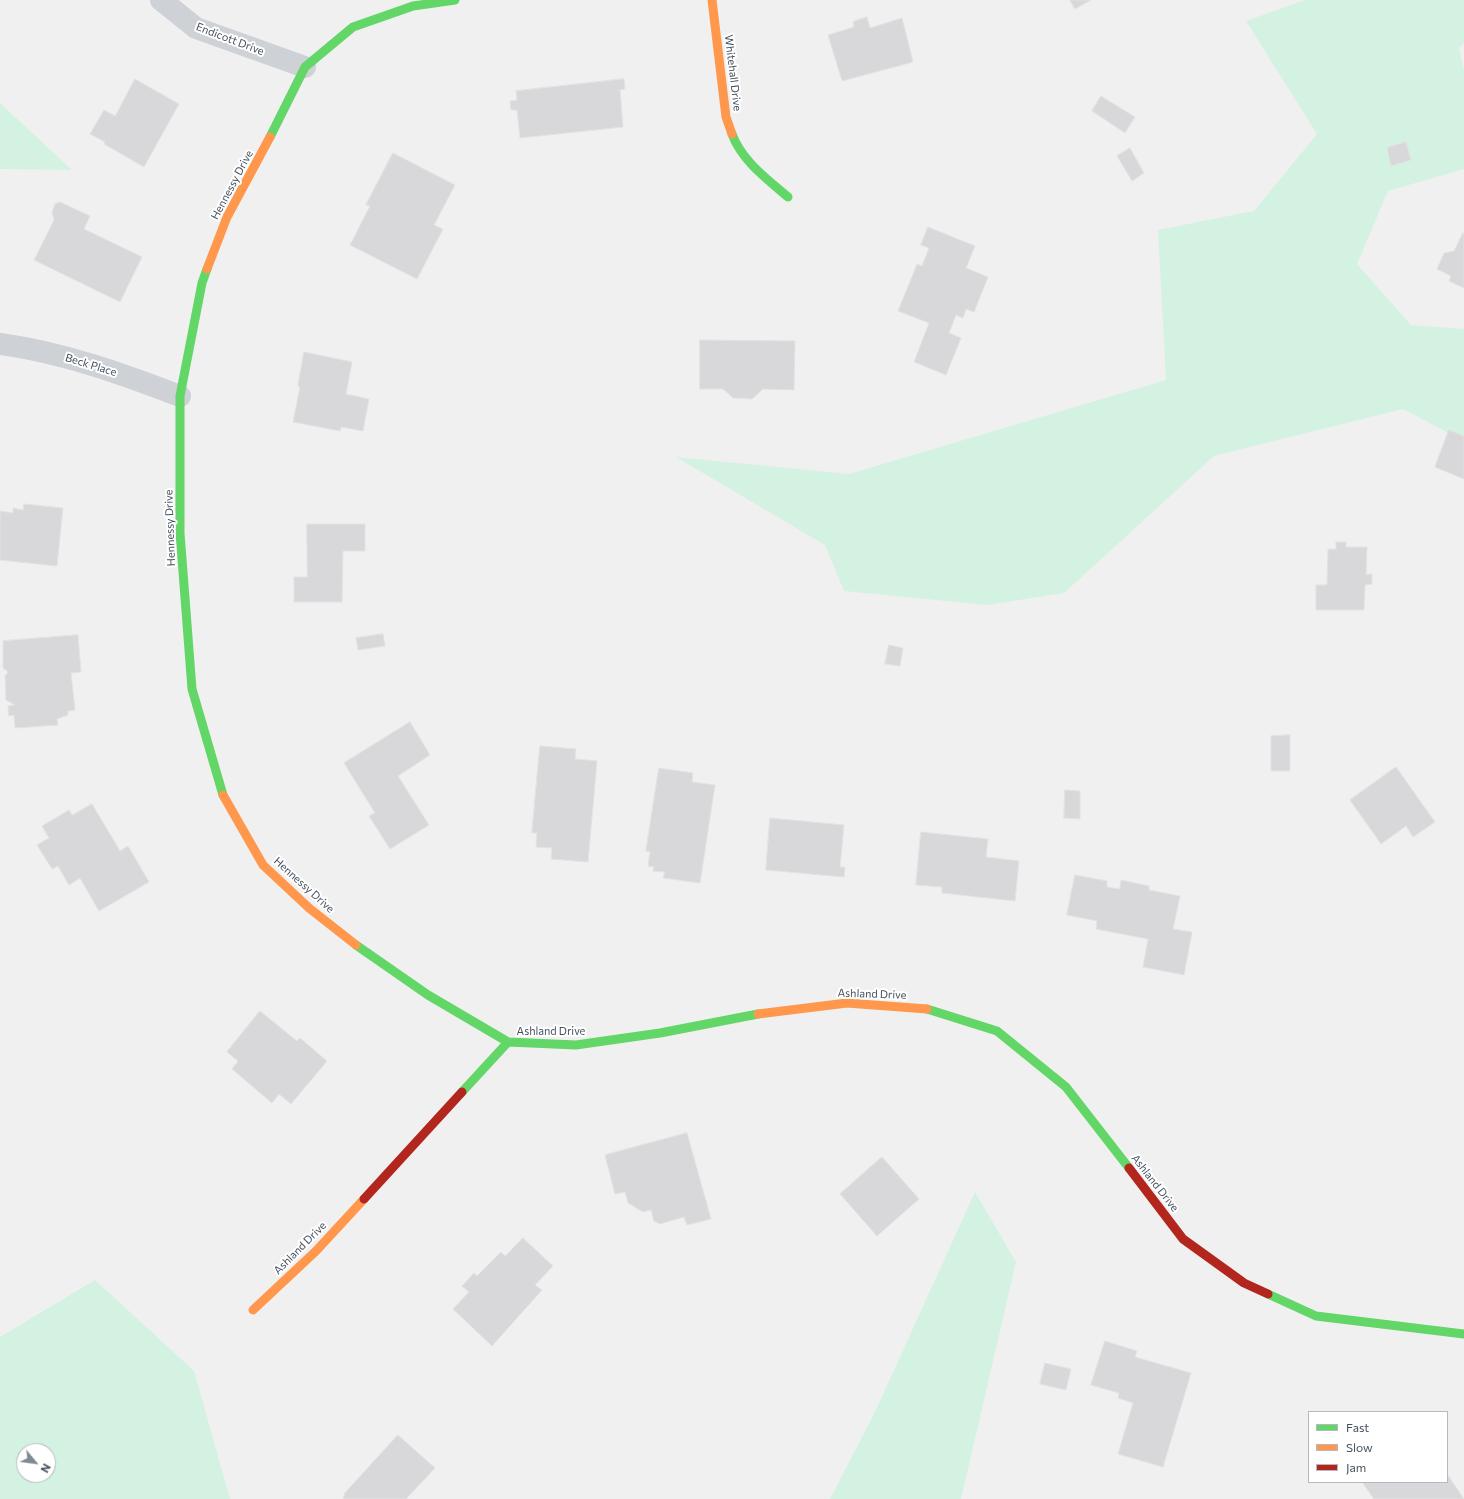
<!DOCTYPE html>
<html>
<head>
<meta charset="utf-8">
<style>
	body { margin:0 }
	#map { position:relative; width:1464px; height:1499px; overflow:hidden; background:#f1f0f0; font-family:Commissioner,sans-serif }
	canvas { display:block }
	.legend { position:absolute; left:1308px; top:1411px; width:140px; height:72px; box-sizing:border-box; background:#fff; border:1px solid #b5b9bf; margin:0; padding:5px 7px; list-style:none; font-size:12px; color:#45515f }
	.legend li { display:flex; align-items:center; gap:8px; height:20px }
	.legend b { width:20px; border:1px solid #b5b9bf }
	.north { position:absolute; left:16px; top:1443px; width:40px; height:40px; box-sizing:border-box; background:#fff; border:1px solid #b5b9bf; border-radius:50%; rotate:119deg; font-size:11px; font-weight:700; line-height:16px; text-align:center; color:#45515f }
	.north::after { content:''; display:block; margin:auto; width:14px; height:18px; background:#818992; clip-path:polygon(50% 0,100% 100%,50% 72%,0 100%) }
</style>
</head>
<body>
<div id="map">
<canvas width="1464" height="1499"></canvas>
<ul class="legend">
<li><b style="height:5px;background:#63d668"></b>Fast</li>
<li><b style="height:5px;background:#ff974d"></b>Slow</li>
<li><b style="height:5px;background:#b3261e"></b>Jam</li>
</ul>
<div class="north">N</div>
</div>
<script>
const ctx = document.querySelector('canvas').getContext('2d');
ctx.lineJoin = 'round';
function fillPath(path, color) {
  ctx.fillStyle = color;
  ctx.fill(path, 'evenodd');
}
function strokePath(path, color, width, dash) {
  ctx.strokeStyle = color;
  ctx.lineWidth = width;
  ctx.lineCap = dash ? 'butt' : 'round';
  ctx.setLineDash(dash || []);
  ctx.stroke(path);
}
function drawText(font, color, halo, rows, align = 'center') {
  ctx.font = font + ' Commissioner,sans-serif';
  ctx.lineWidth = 4;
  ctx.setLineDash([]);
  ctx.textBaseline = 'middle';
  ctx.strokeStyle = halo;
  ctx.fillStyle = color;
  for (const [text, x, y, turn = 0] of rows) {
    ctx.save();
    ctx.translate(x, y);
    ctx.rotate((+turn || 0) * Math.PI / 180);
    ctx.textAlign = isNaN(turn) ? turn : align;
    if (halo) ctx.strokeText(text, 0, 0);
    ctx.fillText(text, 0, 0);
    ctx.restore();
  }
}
fillPath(new Path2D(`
	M 1305,0 L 1464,0 L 1464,43 L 1459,48 L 1464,70 L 1464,169 L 1388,191 L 1357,264 L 1411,325 L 1464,329 L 1464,441 L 1403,409 L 1214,456 L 1064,593 L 987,605 L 844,591 L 825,545 L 676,457 L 849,474 L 1166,380 L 1158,230 L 1254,211 L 1317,134 L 1246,21 Z
	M 0,103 L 72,170 L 0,169 Z
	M 975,1192 L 1016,1262 L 961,1499 L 830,1499 L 875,1412 Z
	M 95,1280 L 194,1371 L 230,1499 L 0,1499 L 0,1337 ZM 24,1451 L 48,1451 L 48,1475 L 24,1475 Z`), '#d3f2e1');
const building = new Path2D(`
	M 1070,0 L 1091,0 L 1075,9 Z
	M 867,17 L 870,28 L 902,18 L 913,62 L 842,81 L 828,35 L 854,27 L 853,22 Z
	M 135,79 L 179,104 L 144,167 L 104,144 L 105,142 L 90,134 L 104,110 L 115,116 Z
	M 624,79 L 625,89 L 620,90 L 623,127 L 520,138 L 517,110 L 511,110 L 510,101 L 517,100 L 516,91 Z
	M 1101,96 L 1135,117 L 1125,133 L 1092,111 Z
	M 1406,142 L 1411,160 L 1391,166 L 1387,148 Z
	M 1130,148 L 1144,173 L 1132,181 L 1117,156 Z
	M 393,153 L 455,185 L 434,225 L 443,229 L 417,279 L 350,245 L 370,206 L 366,205 Z
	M 60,202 L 90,216 L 84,229 L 142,257 L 120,302 L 34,260 L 54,220 L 52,212 L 55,204 Z
	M 928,227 L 975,246 L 966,268 L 988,277 L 974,312 L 966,309 L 963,318 L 956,315 L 949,333 L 961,338 L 946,375 L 914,362 L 929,323 L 898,311 L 917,264 L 922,266 L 929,248 L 921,245 Z
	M 1463,233 L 1464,234 L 1464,288 L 1449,281 L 1451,276 L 1437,269 L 1444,253 L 1454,251 Z
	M 700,340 L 795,341 L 794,390 L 763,389 L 752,399 L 733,398 L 723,389 L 700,389 Z
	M 304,352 L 352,362 L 346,394 L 369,399 L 363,431 L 341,427 L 340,431 L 293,422 L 300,387 L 298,386 Z
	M 1449,430 L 1464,436 L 1464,479 L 1435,467 Z
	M 24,504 L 63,508 L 57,566 L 0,560 L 0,511 L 13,513 L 13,508 L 23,510 Z
	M 307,524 L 365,524 L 365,551 L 343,551 L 342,602 L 294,602 L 294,577 L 307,577 Z
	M 1336,542 L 1346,542 L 1346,547 L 1367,547 L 1366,575 L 1372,574 L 1372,584 L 1365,585 L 1364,610 L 1316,610 L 1316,585 L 1327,585 L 1328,549 L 1336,549 Z
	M 383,634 L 385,646 L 358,650 L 356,638 Z
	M 78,635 L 81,672 L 71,673 L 75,710 L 68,711 L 68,715 L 57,719 L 58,725 L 15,728 L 14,715 L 9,716 L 8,706 L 15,705 L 6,700 L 5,676 L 8,672 L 3,668 L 3,641 Z
	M 889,645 L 903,648 L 900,666 L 885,664 Z
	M 410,722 L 430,755 L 398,776 L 429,825 L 390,849 L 369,816 L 375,813 L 344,763 Z
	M 1290,735 L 1290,771 L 1271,771 L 1271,736 Z
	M 540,746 L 576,749 L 575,759 L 597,761 L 588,862 L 551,859 L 552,848 L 536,847 L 537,833 L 532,833 Z
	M 1396,767 L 1435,822 L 1413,837 L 1406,826 L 1381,844 L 1350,800 Z
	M 659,768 L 693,773 L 692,782 L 715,785 L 700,883 L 663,878 L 665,872 L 653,871 L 654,867 L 648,866 L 650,852 L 646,851 Z
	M 1065,790 L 1080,791 L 1080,819 L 1064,818 Z
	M 92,804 L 120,851 L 128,846 L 149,882 L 99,911 L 80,878 L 69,885 L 58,866 L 52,869 L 37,845 L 49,838 L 42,826 L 69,810 L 72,815 Z
	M 770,818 L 844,825 L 840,867 L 845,867 L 844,877 L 766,870 Z
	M 921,832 L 988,839 L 986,857 L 1019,861 L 1015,901 L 942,893 L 942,887 L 916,885 Z
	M 1075,875 L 1107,881 L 1107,887 L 1120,889 L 1121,880 L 1149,886 L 1149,890 L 1180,896 L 1173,929 L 1192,932 L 1184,975 L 1143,967 L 1148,939 L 1096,929 L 1097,921 L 1067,915 Z
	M 260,1011 L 297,1041 L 300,1038 L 327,1061 L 291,1104 L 279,1094 L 272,1103 L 232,1069 L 238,1061 L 227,1052 Z
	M 687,1133 L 711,1219 L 687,1225 L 684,1217 L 660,1224 L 654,1221 L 651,1210 L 643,1212 L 628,1203 L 625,1192 L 615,1194 L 605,1155 Z
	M 882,1157 L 919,1199 L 877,1236 L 840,1194 Z
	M 523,1238 L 553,1266 L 535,1285 L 542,1290 L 492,1346 L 453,1309 L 469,1292 L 462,1286 L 474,1273 L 477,1276 L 501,1252 L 505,1256 Z
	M 1105,1341 L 1137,1351 L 1135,1357 L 1191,1373 L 1163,1467 L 1118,1454 L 1133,1403 L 1118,1398 L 1119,1393 L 1091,1385 Z
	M 1045,1363 L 1071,1369 L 1066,1390 L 1040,1384 Z
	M 398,1435 L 435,1468 L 406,1499 L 343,1499 L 345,1493 Z
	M 1447,1474 L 1464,1499 L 1374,1499 L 1362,1482 L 1447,1482 Z`);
fillPath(building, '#d8d8db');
strokePath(building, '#e2e2e3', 1);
strokePath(new Path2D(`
	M 161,0 L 196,28 L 305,67
	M 0,344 C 64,353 120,373 180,396`), '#ced1d5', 22);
strokePath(new Path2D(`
	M 732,134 C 742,161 767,179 788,197
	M 270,137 L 305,67 L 353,27 L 413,6 L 455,0
	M 207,269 L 202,283 L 180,396 L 180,533 L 192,689 L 223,795
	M 356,945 L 428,995 L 508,1042
	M 927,1009 L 997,1031 L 1066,1087 L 1129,1168
	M 462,1092 L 508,1042 L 576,1045 L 660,1033 L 758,1014
	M 1268,1294 L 1316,1316 L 1464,1334`), '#63d668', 9);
strokePath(new Path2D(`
	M 712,0 L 726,117 L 732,134
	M 207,269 L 227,217 L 270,137
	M 223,795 L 263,865 L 309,908 L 356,945
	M 758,1014 L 847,1003 L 927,1009
	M 253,1310 L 316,1251 L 364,1199`), '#ff974d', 9);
strokePath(new Path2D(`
	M 1129,1168 L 1183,1239 L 1244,1283 L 1268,1294
	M 364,1199 L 462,1092`), '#b3261e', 9);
drawText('11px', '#45515f', '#fff', [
	["Endicott Drive",230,39,21],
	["Whitehall Drive",733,73,83],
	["Hennessy Drive",232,185,-62],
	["Beck Place",91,365,17],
	["Hennessy Drive",170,528,-92],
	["Hennessy Drive",304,885,42],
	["Ashland Drive",872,994,2],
	["Ashland Drive",551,1031],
	["Ashland Drive",1155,1183,52],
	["Ashland Drive",300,1248,-45]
]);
</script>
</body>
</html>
